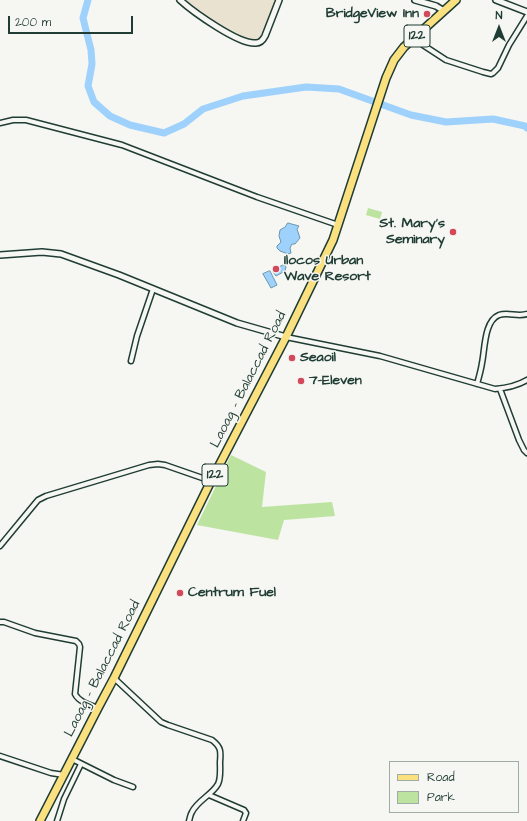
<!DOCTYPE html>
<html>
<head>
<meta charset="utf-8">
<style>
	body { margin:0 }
	#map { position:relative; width:527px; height:821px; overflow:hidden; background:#f6f6f2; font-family:"Architects Daughter",sans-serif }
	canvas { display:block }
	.legend { position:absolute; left:389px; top:761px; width:130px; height:52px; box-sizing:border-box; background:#f6f6f2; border:1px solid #a0aca6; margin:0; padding:5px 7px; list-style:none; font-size:12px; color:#1f3d34 }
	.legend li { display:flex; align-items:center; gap:8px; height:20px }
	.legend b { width:20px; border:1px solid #a0aca6 }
	.north { position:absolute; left:479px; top:8px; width:40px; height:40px; -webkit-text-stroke:3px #f6f6f2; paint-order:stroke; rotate:0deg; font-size:11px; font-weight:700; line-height:16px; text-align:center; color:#1f3d34 }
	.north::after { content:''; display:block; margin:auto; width:14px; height:18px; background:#1f3d34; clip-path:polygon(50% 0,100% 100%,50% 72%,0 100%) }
	.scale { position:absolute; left:8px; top:16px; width:125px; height:18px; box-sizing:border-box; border:2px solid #1f3d34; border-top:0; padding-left:5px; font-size:12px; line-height:14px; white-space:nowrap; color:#1f3d34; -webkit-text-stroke:3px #f6f6f2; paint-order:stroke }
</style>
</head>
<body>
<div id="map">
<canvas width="527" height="821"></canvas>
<ul class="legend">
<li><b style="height:5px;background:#fbe080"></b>Road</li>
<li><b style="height:11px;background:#bce4a0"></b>Park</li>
</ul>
<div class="north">N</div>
<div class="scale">200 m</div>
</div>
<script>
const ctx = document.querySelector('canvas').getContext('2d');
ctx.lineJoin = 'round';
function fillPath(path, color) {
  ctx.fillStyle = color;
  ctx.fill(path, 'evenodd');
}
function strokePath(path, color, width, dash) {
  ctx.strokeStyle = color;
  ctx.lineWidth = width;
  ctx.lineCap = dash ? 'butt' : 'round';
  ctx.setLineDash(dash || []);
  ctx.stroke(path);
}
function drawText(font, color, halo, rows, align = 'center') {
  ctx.font = font + ' "Architects Daughter",sans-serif';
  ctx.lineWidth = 3;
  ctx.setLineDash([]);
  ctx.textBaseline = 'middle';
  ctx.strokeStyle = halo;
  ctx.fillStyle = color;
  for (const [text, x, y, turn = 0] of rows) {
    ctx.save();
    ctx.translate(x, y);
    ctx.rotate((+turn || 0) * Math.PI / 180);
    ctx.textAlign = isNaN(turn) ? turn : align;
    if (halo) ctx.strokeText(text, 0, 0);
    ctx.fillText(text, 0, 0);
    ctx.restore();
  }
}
fillPath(new Path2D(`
	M 184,0 L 276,0 L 263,36 L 258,40 L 251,41 L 221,27 L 186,3 Z`), '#e9e2d1');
fillPath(new Path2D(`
	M 368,208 L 382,212 L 380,219 L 366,215 Z
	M 231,455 L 266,472 L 262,507 L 332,502 L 335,516 L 284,520 L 278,540 L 197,525 Z`), '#bce4a0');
const water = new Path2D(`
	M 288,223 L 299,226 L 297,229 L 300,238 L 295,244 L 292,244 L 290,248 L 291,253 L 288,254 L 280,251 L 277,248 L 277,246 L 281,242 L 279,236 L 280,230 L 285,227 Z
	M 283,265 L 285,265 L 286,267 L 285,271 L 276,276 L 273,272 L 274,270 Z
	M 270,271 L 277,285 L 271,288 L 263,274 Z`);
fillPath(water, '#9ed1fc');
strokePath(water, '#6b96ac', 1);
strokePath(new Path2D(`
	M 88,0 L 83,18 L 91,50 L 92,64 L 88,86 L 94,102 L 110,116 L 130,125 L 164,133 L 184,124 L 203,109 L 243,96 L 306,87 L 339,89 L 411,115 L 446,122 L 493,119 L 525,126 L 527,128`), '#9ed1fc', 7);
const minor = new Path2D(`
	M 415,37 L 423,45 L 446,60 L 483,72 L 491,74 L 493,73 L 498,68 L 509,45 L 527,16
	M 0,123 L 13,120 L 26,120 L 122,145 L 257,197 L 338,225
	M 286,337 L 380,356 L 495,389 C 507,388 517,386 527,380
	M 131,361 L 137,336 L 153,289
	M 477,384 C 479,377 481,370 482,363 C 485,349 484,321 499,315 C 508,312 518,317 527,314
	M 500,389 L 519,440 L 524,450 L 527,453
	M 0,546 L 33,506 L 38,500 L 46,496 L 149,465 L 158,464 L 165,465 L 211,481
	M 0,622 L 4,622 L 35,633 L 76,641 L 79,644 L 80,647 L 75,694 C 79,702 90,705 98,708
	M 114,678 L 161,722 L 168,725 L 212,740 C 221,747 221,751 220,762 C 220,769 221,778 218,784 C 212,795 198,800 192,812 C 190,815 190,818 189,821
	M 0,756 L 51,773 L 64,775
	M 72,759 L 114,780 L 133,787
	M 209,795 L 244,810 L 246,813 L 243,821
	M 57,821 L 64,799 L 81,764`);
const tertiary = new Path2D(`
	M 180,0 C 192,11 239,45 256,43 C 260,43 263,40 265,36 L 279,0
	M 415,0 L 436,6 L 444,11
	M 496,0 L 527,12
	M 0,255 L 42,252 L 61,254 L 119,275 L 237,323 L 286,337`);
const primary = new Path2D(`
	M 40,821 L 98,708 L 114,678 L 211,481 L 286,337 L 333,240 L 386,78 L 394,60 L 404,47 L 456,0`);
strokePath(minor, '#1f3d34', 7);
strokePath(tertiary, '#1f3d34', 8);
strokePath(primary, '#1f3d34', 10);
strokePath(minor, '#f6f6f2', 4);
strokePath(tertiary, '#f6f6f2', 5);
strokePath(primary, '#fbe080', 7);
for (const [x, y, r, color] of [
	[427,14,4,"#d1495b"],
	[453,232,4,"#d1495b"],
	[276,269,4,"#d1495b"],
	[292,358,4,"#d1495b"],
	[301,381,4,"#d1495b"],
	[180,593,4,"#d1495b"]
]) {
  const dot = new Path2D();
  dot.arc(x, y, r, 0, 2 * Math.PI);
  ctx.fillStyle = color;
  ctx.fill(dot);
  strokePath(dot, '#f6f6f2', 1.5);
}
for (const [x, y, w] of [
	[417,36,26],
	[215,475,26]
]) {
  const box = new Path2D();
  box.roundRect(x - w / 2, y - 11, w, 22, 3);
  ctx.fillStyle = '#f6f6f2';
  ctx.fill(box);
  strokePath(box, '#1f3d34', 1);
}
drawText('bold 13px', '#1f3d34', null, [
	["122",417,36],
	["122",215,475]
]);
drawText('bold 14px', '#1f3d34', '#f6f6f2', [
	["BridgeView Inn",419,14,"right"],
	["St. Mary's",445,224,"right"],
	["Seminary",445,240,"right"],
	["Ilocos Urban",284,261],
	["Wave Resort",284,277],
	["Seaoil",300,358],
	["7-Eleven",309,381],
	["Centrum Fuel",188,593]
], 'left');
drawText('14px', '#1f3d34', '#f6f6f2', [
	["Laoag - Balaccad Road",249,380,-63],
	["Laoag - Balaccad Road",103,669,-63]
]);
</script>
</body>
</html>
